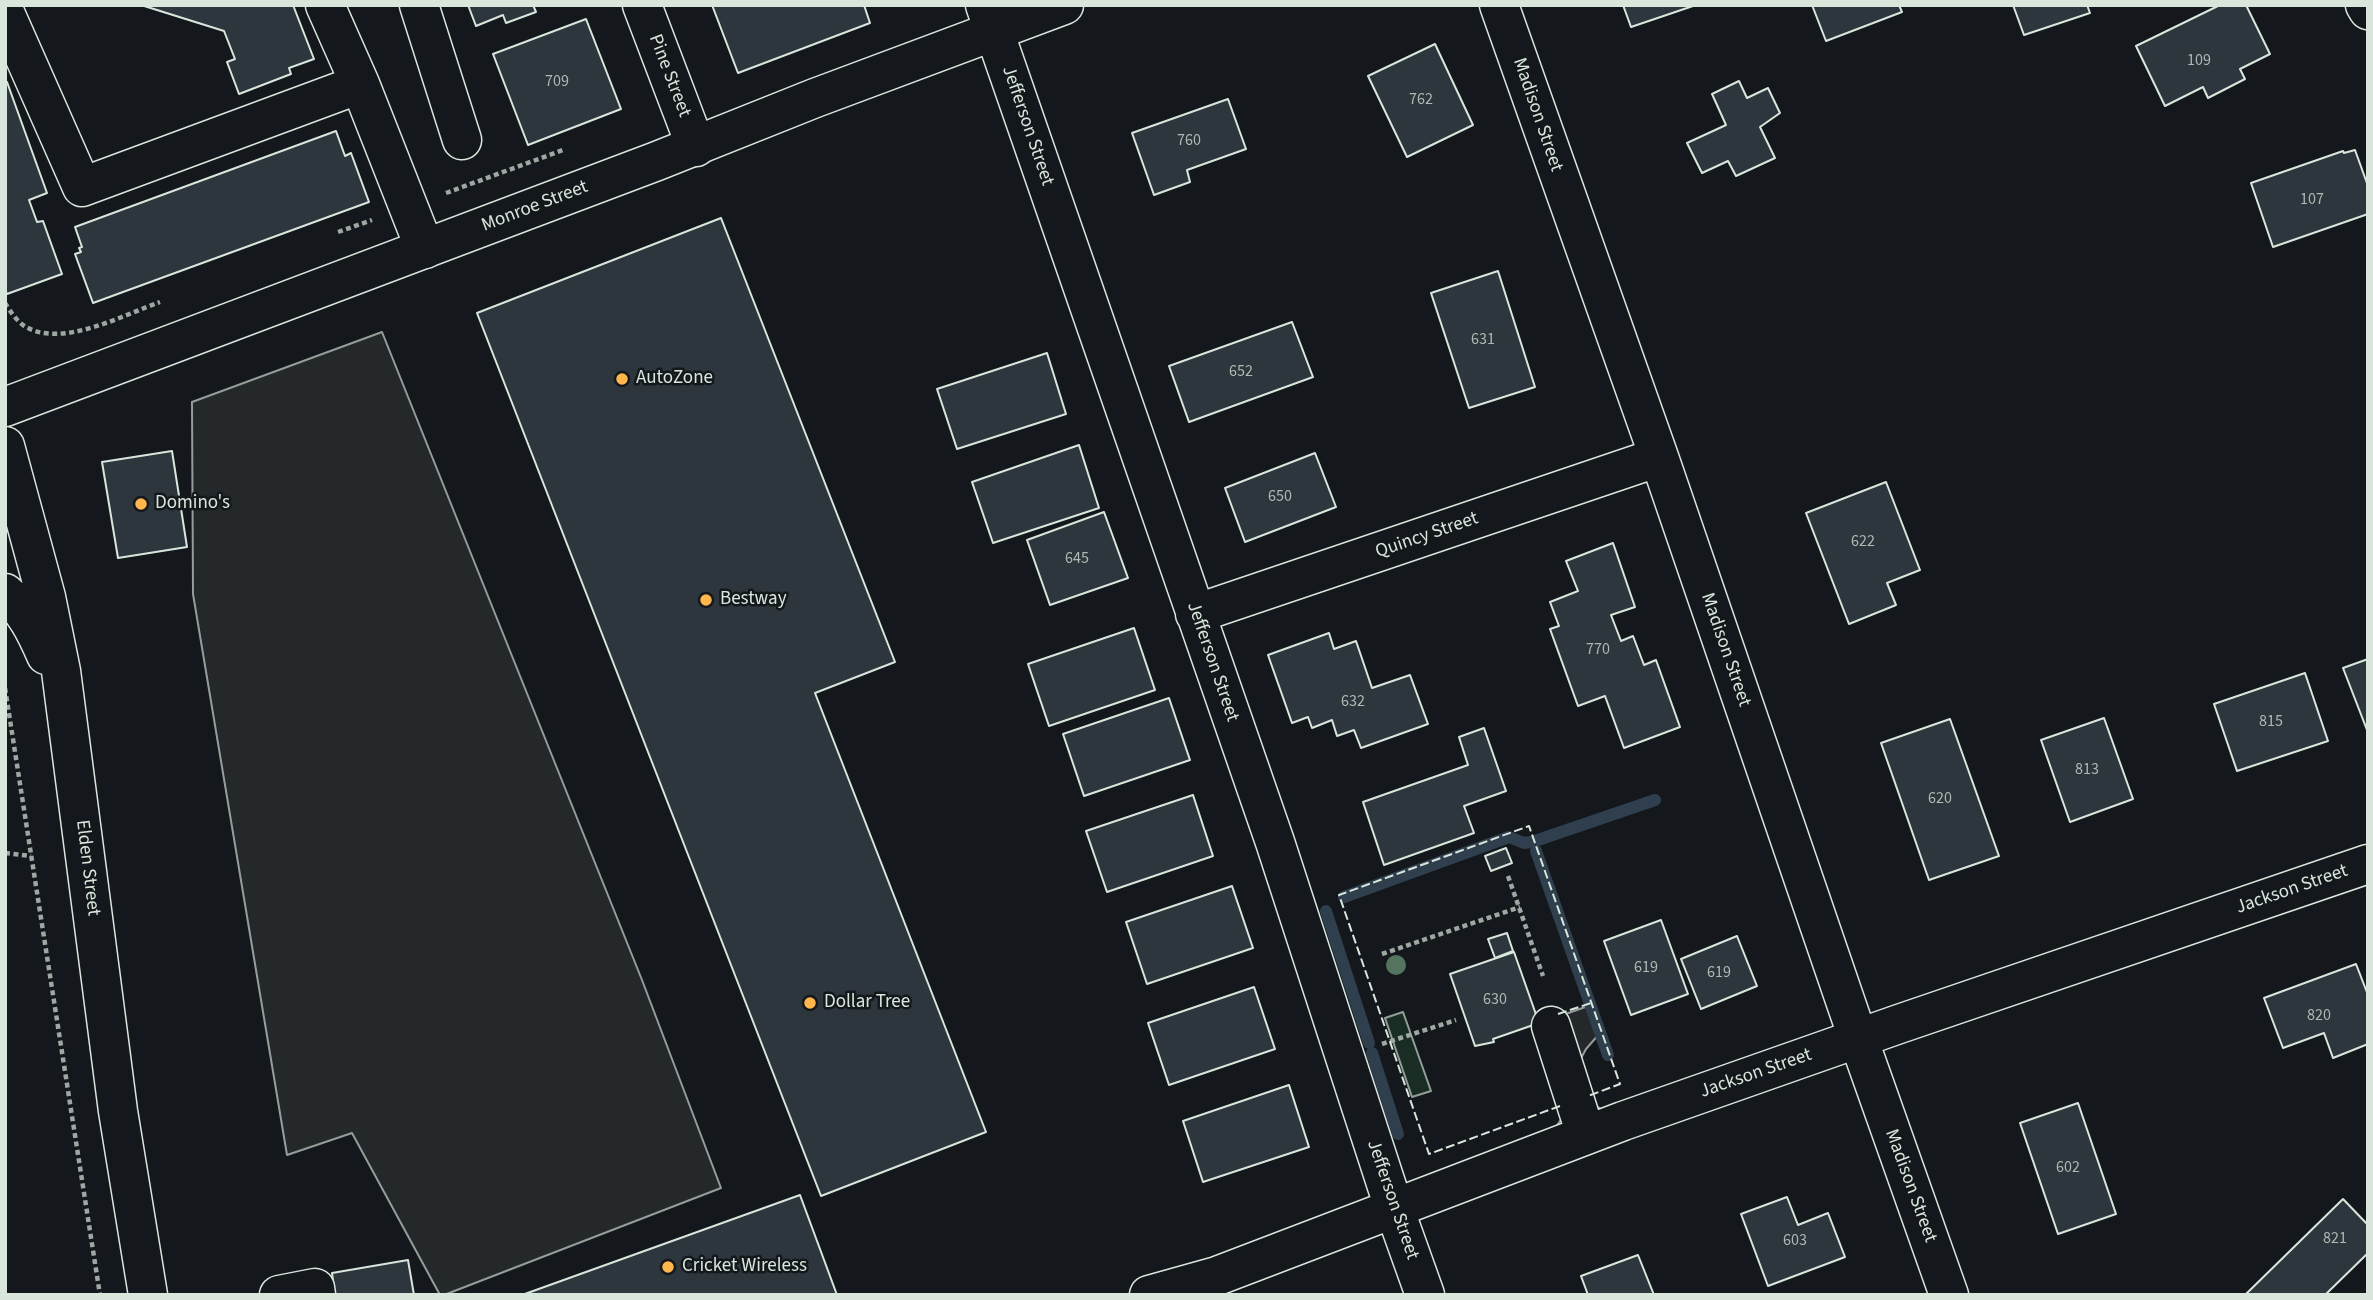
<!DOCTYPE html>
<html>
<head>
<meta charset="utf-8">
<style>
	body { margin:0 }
	#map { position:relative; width:2373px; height:1300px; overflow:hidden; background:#14181c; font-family:"Source Sans 3",sans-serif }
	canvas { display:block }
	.frame { position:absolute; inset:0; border:7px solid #d8e6dc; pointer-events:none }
</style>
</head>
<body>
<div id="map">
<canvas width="2373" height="1300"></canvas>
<div class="frame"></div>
</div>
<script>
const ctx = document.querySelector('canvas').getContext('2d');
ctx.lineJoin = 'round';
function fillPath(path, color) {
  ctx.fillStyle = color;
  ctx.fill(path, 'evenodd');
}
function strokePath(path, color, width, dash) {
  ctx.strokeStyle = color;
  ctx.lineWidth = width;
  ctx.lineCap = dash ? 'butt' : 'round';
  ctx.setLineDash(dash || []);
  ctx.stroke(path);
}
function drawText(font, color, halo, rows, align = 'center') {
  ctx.font = font + ' "Source Sans 3",sans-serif';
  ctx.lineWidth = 5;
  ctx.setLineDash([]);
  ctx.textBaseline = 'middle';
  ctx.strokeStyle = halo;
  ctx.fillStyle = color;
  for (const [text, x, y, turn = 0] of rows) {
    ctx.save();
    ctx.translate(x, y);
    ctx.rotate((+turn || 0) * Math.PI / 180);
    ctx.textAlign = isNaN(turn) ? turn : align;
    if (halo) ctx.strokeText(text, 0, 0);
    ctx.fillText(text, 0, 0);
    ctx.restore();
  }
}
const green = new Path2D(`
	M 1403,1012 L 1431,1091 L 1412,1097 L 1385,1018 Z`);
fillPath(green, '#1a2d24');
strokePath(green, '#939e99', 2);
const parking = new Path2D(`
	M 382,332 L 642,980 L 721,1188 L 444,1295 L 440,1295 L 352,1133 L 287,1155 L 193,594 L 192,402 Z
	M 1591,1005 L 1600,1033 L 1586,1049 L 1579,1062 L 1582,1098 L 1603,1110 L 1555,1128 L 1565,1114 L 1540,1023 Z`);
fillPath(parking, '#24282b');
strokePath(parking, '#939e99', 2);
strokePath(new Path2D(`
	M 1536,851 L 1608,1055
	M 1344,897 L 1509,837 L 1524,843 L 1532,842 L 1655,800
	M 1326,911 L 1369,1043
	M 1372,1053 L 1398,1134`), '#2f3f4d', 12);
const building = new Path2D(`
	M 141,5 L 293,5 L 314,59 L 289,68 L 291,74 L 239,94 L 227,62 L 235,59 L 224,31 Z
	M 468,5 L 533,5 L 536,12 L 506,23 L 503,15 L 476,26 Z
	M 712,5 L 864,5 L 870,23 L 738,73 Z
	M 1623,5 L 1693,5 L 1693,6 L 1631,27 Z
	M 1812,5 L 1899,5 L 1902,12 L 1826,41 Z
	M 2013,5 L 2087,5 L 2090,13 L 2024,35 Z
	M 2220,5 L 2246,5 L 2270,54 L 2240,69 L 2245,79 L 2208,98 L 2203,87 L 2165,106 L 2136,46 Z
	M 586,19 L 621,109 L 528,145 L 493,54 Z
	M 1435,44 L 1473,125 L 1407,157 L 1368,76 Z
	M 1739,81 L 1747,98 L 1768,88 L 1780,113 L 1760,127 L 1775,158 L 1736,176 L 1728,161 L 1702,173 L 1687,143 L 1726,125 L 1712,94 Z
	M 7,82 L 47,193 L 29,200 L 37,222 L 43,221 L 62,274 L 7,294 L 5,289 L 5,83 Z
	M 1228,99 L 1246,149 L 1187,170 L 1190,182 L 1154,195 L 1132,133 Z
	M 336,131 L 345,156 L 351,153 L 369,202 L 93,303 L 75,254 L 81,252 L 79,248 L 82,247 L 75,227 Z
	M 2355,150 L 2368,186 L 2368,214 L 2273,247 L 2251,183 L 2343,151 L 2344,153 Z
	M 721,218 L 895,662 L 815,693 L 986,1132 L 821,1196 L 477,313 Z
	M 1498,271 L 1535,387 L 1469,408 L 1431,293 Z
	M 1292,322 L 1313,377 L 1189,422 L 1169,366 Z
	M 1047,353 L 1066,414 L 957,449 L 937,389 Z
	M 1079,445 L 1099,508 L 993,543 L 972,482 Z
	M 172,451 L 187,547 L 118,558 L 102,462 Z
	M 1315,453 L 1336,507 L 1245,542 L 1225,488 Z
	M 1886,482 L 1920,570 L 1887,583 L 1896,605 L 1849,624 L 1806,513 Z
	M 1104,512 L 1128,578 L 1050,605 L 1027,540 Z
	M 1613,543 L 1635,607 L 1611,615 L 1621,641 L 1633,636 L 1644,665 L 1656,660 L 1680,727 L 1624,748 L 1605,696 L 1578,706 L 1550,629 L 1559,626 L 1550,602 L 1578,591 L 1566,561 Z
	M 1134,628 L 1155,690 L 1049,726 L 1028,664 Z
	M 1329,633 L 1334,649 L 1356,641 L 1372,688 L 1410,675 L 1428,724 L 1361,748 L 1354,730 L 1337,736 L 1332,720 L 1312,728 L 1308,717 L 1292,723 L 1268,655 Z
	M 2368,659 L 2368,730 L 2367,730 L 2343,668 Z
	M 2305,673 L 2328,741 L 2237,771 L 2214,704 Z
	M 1169,698 L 1190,760 L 1084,796 L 1063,734 Z
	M 2104,718 L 2133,799 L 2070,822 L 2041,740 Z
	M 1950,719 L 1999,856 L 1929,880 L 1881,743 Z
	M 1484,728 L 1506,791 L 1464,806 L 1474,833 L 1384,865 L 1363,802 L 1468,765 L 1459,737 Z
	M 1193,795 L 1213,856 L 1107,892 L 1086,831 Z
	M 1506,848 L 1512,863 L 1491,871 L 1485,856 Z
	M 1232,886 L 1253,948 L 1147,984 L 1126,922 Z
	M 1661,920 L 1688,994 L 1631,1015 L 1604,941 Z
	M 1507,933 L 1513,951 L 1495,958 L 1488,939 Z
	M 1737,936 L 1757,986 L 1701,1009 L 1681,959 Z
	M 1514,952 L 1539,1023 L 1493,1039 L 1494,1042 L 1475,1046 L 1450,974 Z
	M 2356,964 L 2368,995 L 2368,1044 L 2333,1058 L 2324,1033 L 2283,1048 L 2264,998 Z
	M 1254,987 L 1275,1049 L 1169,1085 L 1148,1023 Z
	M 1289,1085 L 1309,1147 L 1203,1182 L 1183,1121 Z
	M 2078,1103 L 2116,1214 L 2058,1234 L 2020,1123 Z
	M 800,1195 L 837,1295 L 522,1295 Z
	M 1787,1197 L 1798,1225 L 1828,1213 L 1845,1257 L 1768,1286 L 1741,1214 Z
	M 2343,1199 L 2368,1225 L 2368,1253 L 2325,1295 L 2245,1295 Z
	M 1638,1255 L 1654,1295 L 1588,1295 L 1581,1276 Z
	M 408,1260 L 414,1295 L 335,1295 L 332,1273 Z`);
fillPath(building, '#2c363c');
strokePath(building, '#d8e6dc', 2);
const minor = new Path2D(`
	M 325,5 L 360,84
	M 419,5 L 462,140
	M 642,5 L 696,147
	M 985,5 L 1275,842 L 1394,1208 L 1425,1295
	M 1499,5 L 1659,457 L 1858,1038 L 1949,1295
	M 2365,5 L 2368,10
	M 5,13 L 82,187 L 360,84 L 425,249
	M 1195,614 L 1659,457
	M 1551,1026 L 1586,1135
	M 279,1295 L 315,1288 L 316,1295
	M 1149,1295 L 1217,1276 L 1623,1121 L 1899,1024 L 2368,864`);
const major = new Path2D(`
	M 5,407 L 657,161 L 815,98 L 1064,5
	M 5,446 L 46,597 L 61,671 L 118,1111 L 148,1295
	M 5,593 C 25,609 36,632 46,655`);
strokePath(minor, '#d8e6dc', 41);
strokePath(major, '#d8e6dc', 41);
strokePath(new Path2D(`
	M 446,193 L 563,150
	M 338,232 L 372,220
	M 5,303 C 10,311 18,323 26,327 C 63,348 123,315 160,302
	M 5,688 L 100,1295
	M 5,853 L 31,856
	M 1508,876 L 1543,976
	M 1382,954 L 1520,907
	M 1382,1044 L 1456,1020`), '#9da8a2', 4.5, [5, 3.5]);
strokePath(minor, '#14181c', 38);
strokePath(major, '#14181c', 38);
strokePath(new Path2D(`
	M 1558,1014 L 1591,1003
	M 1560,1106 L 1429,1154 L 1339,895 L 1529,826 L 1620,1084 L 1588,1096`), '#d8e6dc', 2, [9, 3.5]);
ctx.fillStyle = '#55745f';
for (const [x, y] of [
	[1396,965]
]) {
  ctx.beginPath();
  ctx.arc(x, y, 10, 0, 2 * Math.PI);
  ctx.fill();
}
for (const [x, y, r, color] of [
	[622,379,7,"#ffb74d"],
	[141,504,7,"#ffb74d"],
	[706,600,7,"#ffb74d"],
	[810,1003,7,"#ffb74d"],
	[668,1267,7,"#ffb74d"]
]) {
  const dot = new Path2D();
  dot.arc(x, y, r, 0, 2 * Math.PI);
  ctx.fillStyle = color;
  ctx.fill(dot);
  strokePath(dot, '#14181c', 2.5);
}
drawText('16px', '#adbab4', null, [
	["109",2199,61],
	["709",557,82],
	["762",1421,100],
	["760",1189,141],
	["107",2312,200],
	["631",1483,340],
	["652",1241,372],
	["650",1280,497],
	["622",1863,542],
	["645",1077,559],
	["770",1598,650],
	["632",1353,702],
	["815",2271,722],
	["813",2087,770],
	["620",1940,799],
	["619",1646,968],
	["619",1719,973],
	["630",1495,1000],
	["820",2319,1016],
	["602",2068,1168],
	["821",2335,1239],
	["603",1795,1241]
]);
drawText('19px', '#d8e6dc', '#14181c', [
	["Pine Street",669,76,69],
	["Madison Street",1537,115,71],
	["Jefferson Street",1027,126,71],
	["Monroe Street",535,207,-21],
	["Quincy Street",1427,536,-19],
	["Madison Street",1725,650,71],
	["Jefferson Street",1212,662,71],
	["Elden Street",87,868,83],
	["Jackson Street",2292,890,-19],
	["Jackson Street",1756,1074,-19],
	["Madison Street",1910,1186,70],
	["Jefferson Street",1392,1200,71]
]);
drawText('19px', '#d8e6dc', '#14181c', [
	["AutoZone",636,379],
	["Domino's",155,504],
	["Bestway",720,600],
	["Dollar Tree",824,1003],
	["Cricket Wireless",682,1267]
], 'left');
</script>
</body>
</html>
